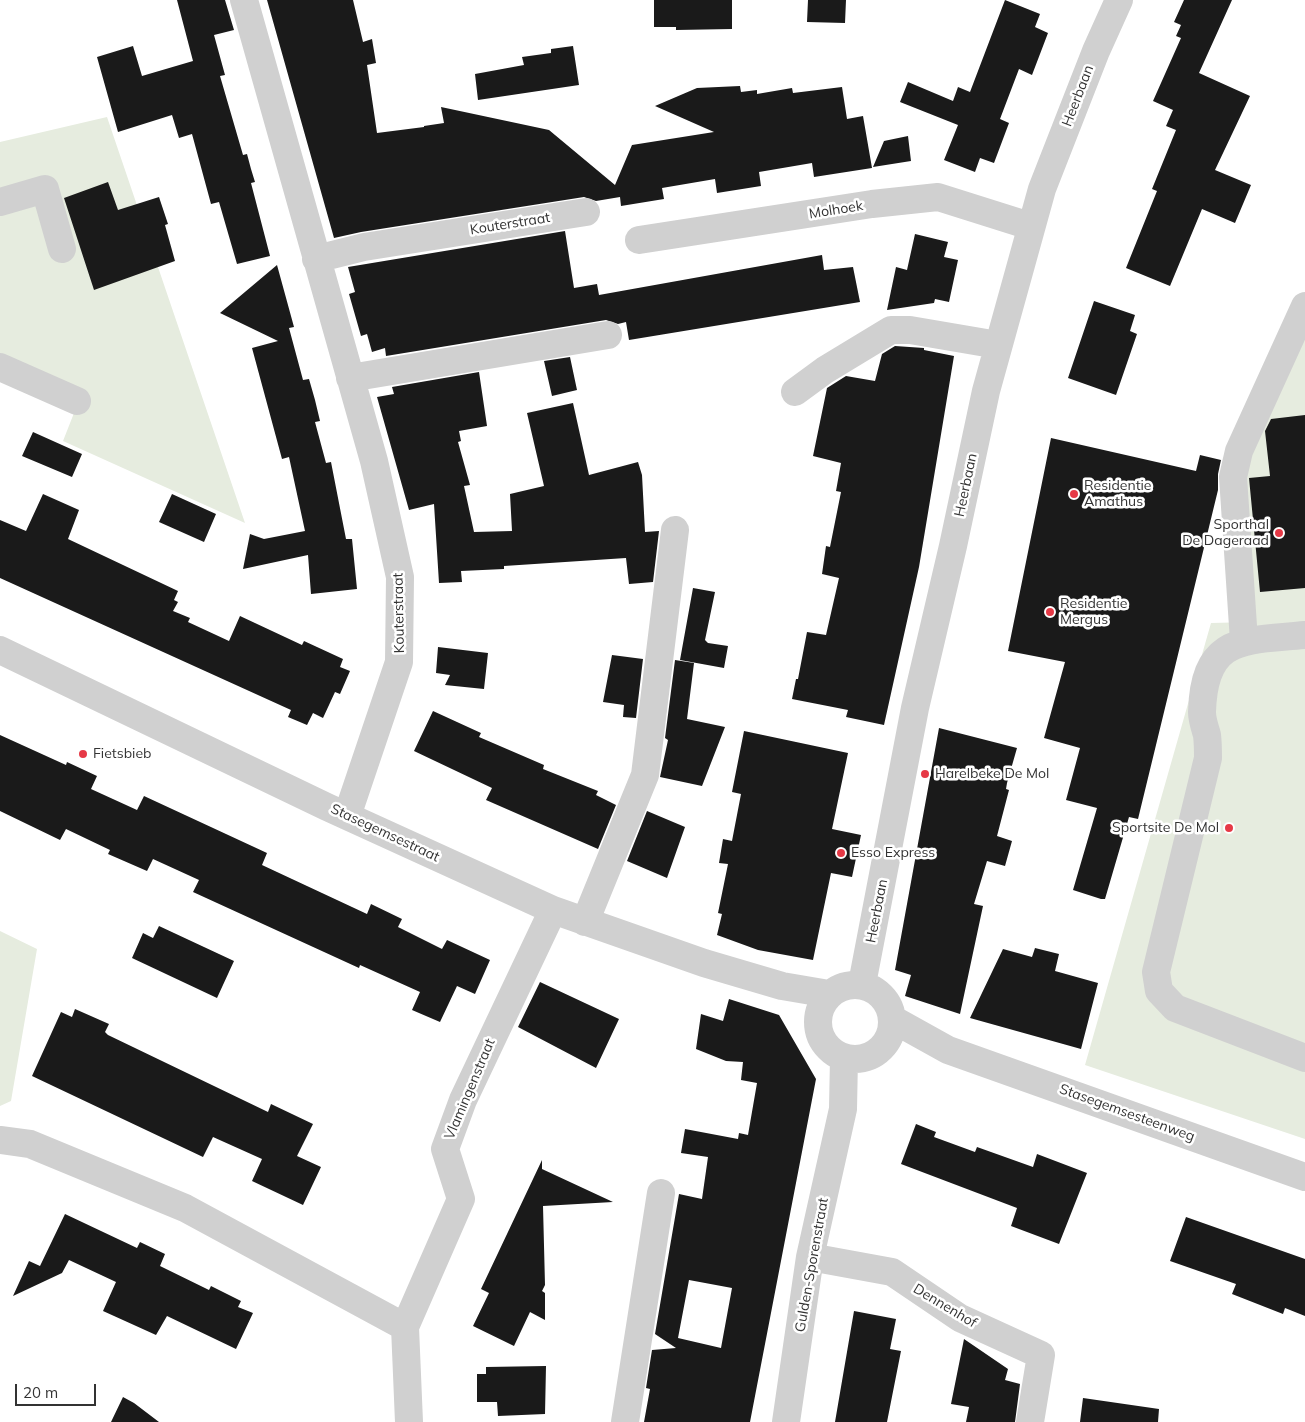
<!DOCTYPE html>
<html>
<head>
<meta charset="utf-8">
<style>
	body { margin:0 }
	#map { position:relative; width:1305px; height:1422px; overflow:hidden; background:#fff; font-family:Mulish,sans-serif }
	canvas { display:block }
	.scale { position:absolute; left:15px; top:1384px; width:81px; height:22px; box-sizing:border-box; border:2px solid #333; border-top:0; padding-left:6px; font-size:15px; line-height:18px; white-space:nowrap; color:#333; -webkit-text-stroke:4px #fff; paint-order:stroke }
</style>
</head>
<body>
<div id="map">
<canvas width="1305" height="1422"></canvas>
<div class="scale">20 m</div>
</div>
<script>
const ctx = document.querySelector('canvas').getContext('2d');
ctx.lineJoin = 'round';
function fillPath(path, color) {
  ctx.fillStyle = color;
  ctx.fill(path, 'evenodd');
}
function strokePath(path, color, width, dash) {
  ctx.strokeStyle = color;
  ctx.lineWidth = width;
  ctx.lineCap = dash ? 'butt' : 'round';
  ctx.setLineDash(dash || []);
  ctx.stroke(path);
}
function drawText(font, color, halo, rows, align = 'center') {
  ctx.font = font + ' Mulish,sans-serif';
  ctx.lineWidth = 5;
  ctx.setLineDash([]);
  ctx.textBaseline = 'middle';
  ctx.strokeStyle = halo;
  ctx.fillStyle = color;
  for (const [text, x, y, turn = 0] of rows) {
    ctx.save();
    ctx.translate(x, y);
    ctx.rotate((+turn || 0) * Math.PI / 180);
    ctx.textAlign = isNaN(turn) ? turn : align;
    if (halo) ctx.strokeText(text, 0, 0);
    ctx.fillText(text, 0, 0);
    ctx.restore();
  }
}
fillPath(new Path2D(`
	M 107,117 L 245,523 L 63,441 L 74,413 L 0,381 L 0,142 Z
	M 1305,330 L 1305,1139 L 1085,1065 L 1211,623 L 1252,622 L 1239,470 Z
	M 0,931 L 37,949 L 11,1101 L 0,1106 Z`), '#e6ecdf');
fillPath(new Path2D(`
	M 177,0 L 225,0 L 234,30 L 214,35 L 225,75 L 220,76 L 243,155 L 247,154 L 251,169 L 255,182 L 251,183 L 270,256 L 237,264 L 219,202 L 211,204 L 192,134 L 179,138 L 172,115 L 118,132 L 97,57 L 133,46 L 142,76 L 193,61 Z
	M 267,0 L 353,0 L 363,42 L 372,39 L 376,63 L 367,65 L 377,133 L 424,127 L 424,126 L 444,123 L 441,107 L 549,130 L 615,185 L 632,145 L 714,132 L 655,106 L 697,88 L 740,86 L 741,92 L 757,90 L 757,94 L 792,88 L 793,93 L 842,87 L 847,119 L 863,116 L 872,168 L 814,177 L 812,163 L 759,172 L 761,186 L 717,193 L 715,179 L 662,188 L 664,199 L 621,206 L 620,197 L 596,201 L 584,197 L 361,232 L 334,238 Z
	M 654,0 L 732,0 L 732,29 L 676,30 L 676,27 L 654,27 Z
	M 808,0 L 846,0 L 845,23 L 807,22 Z
	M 1005,0 L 1040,14 L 1035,27 L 1048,33 L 1032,75 L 1019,69 L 1000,119 L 1009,123 L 994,163 L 980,158 L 975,172 L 944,160 L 958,125 L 900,102 L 908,82 L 953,101 L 958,87 L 970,92 Z
	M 1184,0 L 1232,0 L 1199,73 L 1250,96 L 1215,170 L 1251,185 L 1235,223 L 1202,209 L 1170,286 L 1126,268 L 1157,191 L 1152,189 L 1176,130 L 1166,126 L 1173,110 L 1153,101 L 1181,38 L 1176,36 L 1181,25 L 1174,22 Z
	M 573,46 L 579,85 L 478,100 L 475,74 L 524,65 L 522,57 L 551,53 L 551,49 Z
	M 908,136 L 911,161 L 873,167 L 884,141 Z
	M 108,182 L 118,210 L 159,197 L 168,224 L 165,225 L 175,261 L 94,290 L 64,198 Z
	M 565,231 L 574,288 L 597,284 L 599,295 L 822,255 L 824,270 L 853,267 L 860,302 L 629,340 L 626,322 L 618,324 L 606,320 L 386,356 L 385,348 L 372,352 L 367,334 L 361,336 L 349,294 L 355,292 L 348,267 Z
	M 915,234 L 948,242 L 944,257 L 958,260 L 949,302 L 935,299 L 934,303 L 887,310 L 896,267 L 907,270 Z
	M 277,265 L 294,327 L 289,328 L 303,380 L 309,379 L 315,400 L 320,421 L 315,422 L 326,463 L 331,462 L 346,539 L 352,539 L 357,589 L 311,594 L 308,555 L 243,569 L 250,534 L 264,539 L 305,531 L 289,457 L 282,459 L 252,348 L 278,341 L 220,313 Z
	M 1094,301 L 1135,315 L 1130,331 L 1137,334 L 1116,395 L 1068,378 Z
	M 895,346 L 924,348 L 924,350 L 954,356 L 919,567 L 884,725 L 846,717 L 848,710 L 792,699 L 796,679 L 798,679 L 807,632 L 826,635 L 839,578 L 822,574 L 826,546 L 830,547 L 841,492 L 836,491 L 841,463 L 813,456 L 827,388 L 846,376 L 875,381 L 882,354 Z
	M 570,357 L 577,390 L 552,396 L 544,361 Z
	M 479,372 L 487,426 L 459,431 L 461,441 L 458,442 L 470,485 L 464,486 L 474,532 L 512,531 L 510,494 L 544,486 L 527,413 L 573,403 L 589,475 L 638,462 L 642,475 L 645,532 L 659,531 L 653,582 L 629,584 L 626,558 L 504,566 L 504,569 L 461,571 L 462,582 L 439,583 L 434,504 L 409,510 L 377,397 L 394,394 L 392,387 Z
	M 1305,415 L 1305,588 L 1260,592 L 1249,478 L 1270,476 L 1265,431 L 1271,419 Z
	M 33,432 L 82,454 L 72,477 L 22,456 Z
	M 1051,438 L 1196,471 L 1200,455 L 1221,460 L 1218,474 L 1218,490 L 1138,819 L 1129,817 L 1105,899 L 1101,899 L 1073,890 L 1097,808 L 1066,800 L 1080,748 L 1044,738 L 1065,662 L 1008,651 Z
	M 43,494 L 79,510 L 68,539 L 178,591 L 174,600 L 178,602 L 173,611 L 190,618 L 188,622 L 229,641 L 240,616 L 302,645 L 304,641 L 343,659 L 340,667 L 350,671 L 340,694 L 335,692 L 323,718 L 313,713 L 307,725 L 288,717 L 291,710 L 0,578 L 0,520 L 26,531 Z
	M 172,494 L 216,514 L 204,542 L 159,522 Z
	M 693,588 L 715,592 L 705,640 L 708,643 L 728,646 L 724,668 L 680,660 Z
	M 438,647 L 488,653 L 484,689 L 445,685 L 450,675 L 436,673 Z
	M 612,655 L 643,659 L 636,718 L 623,717 L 624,705 L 603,702 Z
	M 675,660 L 694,663 L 687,719 L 725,727 L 702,786 L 660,777 L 668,740 L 665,738 Z
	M 433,711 L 481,733 L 479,737 L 544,765 L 543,769 L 598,791 L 596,795 L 616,805 L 598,849 L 486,800 L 492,788 L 414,751 Z
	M 939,728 L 1017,748 L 1007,783 L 1006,789 L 1009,790 L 997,836 L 1012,841 L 1005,866 L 987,861 L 974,904 L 983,906 L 960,1014 L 905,996 L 911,975 L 895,970 Z
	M 744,731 L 848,753 L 832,829 L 861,835 L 852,877 L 831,873 L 813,960 L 758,950 L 717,935 L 722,914 L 718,913 L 728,864 L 719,863 L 723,839 L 732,841 L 741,794 L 732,792 Z
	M 0,735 L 66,765 L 67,762 L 97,776 L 91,789 L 137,810 L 144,796 L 267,853 L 262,865 L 367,914 L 371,904 L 402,919 L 398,927 L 442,949 L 447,940 L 490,960 L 475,994 L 457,986 L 440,1022 L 412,1010 L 420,992 L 360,965 L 359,968 L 193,892 L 199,880 L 153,859 L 147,871 L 108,854 L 110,850 L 66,829 L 60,840 L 0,811 Z
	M 647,811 L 685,827 L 667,878 L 627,861 Z
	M 159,926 L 234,961 L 217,998 L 132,958 L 143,933 L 153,938 Z
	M 1035,948 L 1059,954 L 1055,971 L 1098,983 L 1081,1049 L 970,1018 L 1003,949 L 1032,957 Z
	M 540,982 L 619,1019 L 596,1068 L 518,1027 Z
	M 729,999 L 779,1015 L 816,1079 L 750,1422 L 644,1422 L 650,1389 L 646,1388 L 652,1350 L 676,1348 L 655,1334 L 679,1194 L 702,1199 L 708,1157 L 681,1153 L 685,1129 L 738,1139 L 739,1133 L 748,1135 L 757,1083 L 741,1080 L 743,1062 L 726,1061 L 696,1049 L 701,1014 L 723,1021 ZM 689,1280 L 732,1288 L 721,1348 L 678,1338 Z
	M 75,1009 L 109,1024 L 105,1032 L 108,1035 L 268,1112 L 271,1104 L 313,1124 L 297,1156 L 321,1167 L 303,1205 L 252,1181 L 262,1159 L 213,1137 L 203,1157 L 32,1076 L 61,1012 L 72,1017 Z
	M 916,1124 L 936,1132 L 934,1137 L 975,1152 L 977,1147 L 1033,1167 L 1037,1154 L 1087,1173 L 1059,1244 L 1011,1226 L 1017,1208 L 901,1164 Z
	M 542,1160 L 542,1169 L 613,1202 L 543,1206 L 545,1285 L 542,1291 L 545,1293 L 545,1320 L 530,1312 L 514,1346 L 473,1326 L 489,1293 L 481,1289 Z
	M 65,1214 L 137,1248 L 140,1242 L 165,1254 L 160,1266 L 209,1290 L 211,1286 L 241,1301 L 238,1307 L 253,1313 L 236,1349 L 167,1316 L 156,1335 L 103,1311 L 116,1282 L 69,1260 L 62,1273 L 13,1296 L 29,1261 L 40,1266 Z
	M 1186,1217 L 1305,1259 L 1305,1316 L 1285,1308 L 1283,1314 L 1232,1294 L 1236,1284 L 1170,1261 Z
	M 854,1311 L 896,1319 L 890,1349 L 901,1351 L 887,1422 L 835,1422 Z
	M 964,1339 L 1008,1369 L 1005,1380 L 1020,1384 L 1015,1422 L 966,1422 L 969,1407 L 951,1404 Z
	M 546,1366 L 545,1414 L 498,1416 L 497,1402 L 477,1402 L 477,1374 L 486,1374 L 486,1367 Z
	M 123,1397 L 134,1403 L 159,1422 L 111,1422 Z
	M 1083,1398 L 1159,1409 L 1158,1422 L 1080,1422 Z`), '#1a1a1a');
strokePath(new Path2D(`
	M 244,0 L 374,461 L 400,577 L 399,662 L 347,816
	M 0,202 L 45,189 L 62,249
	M 639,240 L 872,204 L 938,197 L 1030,226
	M 316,259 L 364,247 L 586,212
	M 0,367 L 77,401
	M 350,378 L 608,335
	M 795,392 L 825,370 L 891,330 L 910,330 L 998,345
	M 1305,635 C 1244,641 1204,635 1202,712 C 1202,720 1205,728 1207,735 C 1208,743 1208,751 1208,758 L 1156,972 L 1159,991 L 1175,1008 L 1305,1058
	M 1244,641 L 1233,477 L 1239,451 L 1305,306
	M 0,650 L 327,807 L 553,910 L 704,963 L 782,986 L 829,994
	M 585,922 L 645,775 L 675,530
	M 862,984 L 915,708 L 953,546 L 986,391 L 1042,189 L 1096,51 L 1119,0
	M818 1022a37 37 0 1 1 74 0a37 37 0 1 1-74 0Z
	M 894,1020 L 948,1050 L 1305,1177
	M 0,1140 L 30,1144 L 185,1208 L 405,1327
	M 810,1257 L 892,1272 L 960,1318 L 1041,1355 L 1030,1422
	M 409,1422 L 405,1327 L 461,1199 L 445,1149 L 463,1100 L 553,910
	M 625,1422 L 661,1193
	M 786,1422 L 810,1257 L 843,1109 L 844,1058`), '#d0d0d0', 28);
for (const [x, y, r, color] of [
	[1074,494,5,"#e63946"],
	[1279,533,5,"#e63946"],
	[1050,612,5,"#e63946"],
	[83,754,5,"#e63946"],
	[925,774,5,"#e63946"],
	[1229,828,5,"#e63946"],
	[841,853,5,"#e63946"]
]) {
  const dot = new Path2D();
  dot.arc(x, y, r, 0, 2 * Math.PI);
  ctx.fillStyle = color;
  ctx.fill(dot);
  strokePath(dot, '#fff', 2);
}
drawText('14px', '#333', '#fff', [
	["Heerbaan",1078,96,-69],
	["Molhoek",836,210,-9],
	["Kouterstraat",510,224,-9],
	["Heerbaan",966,485,-78],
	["Kouterstraat",399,613,-91],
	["Stasegemsestraat",385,833,25],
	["Heerbaan",877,911,-79],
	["Vlamingenstraat",470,1089,-67],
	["Stasegemsesteenweg",1127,1113,20],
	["Gulden-Sporenstraat",812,1265,-80],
	["Dennenhof",945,1306,31]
]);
drawText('14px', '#333', '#fff', [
	["Residentie",1084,486],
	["Amathus",1084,502],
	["Sporthal",1269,525,"right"],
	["De Dageraad",1269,541,"right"],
	["Residentie",1060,604],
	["Mergus",1060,620],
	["Fietsbieb",93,754],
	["Harelbeke De Mol",935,774],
	["Sportsite De Mol",1219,828,"right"],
	["Esso Express",851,853]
], 'left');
</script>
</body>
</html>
